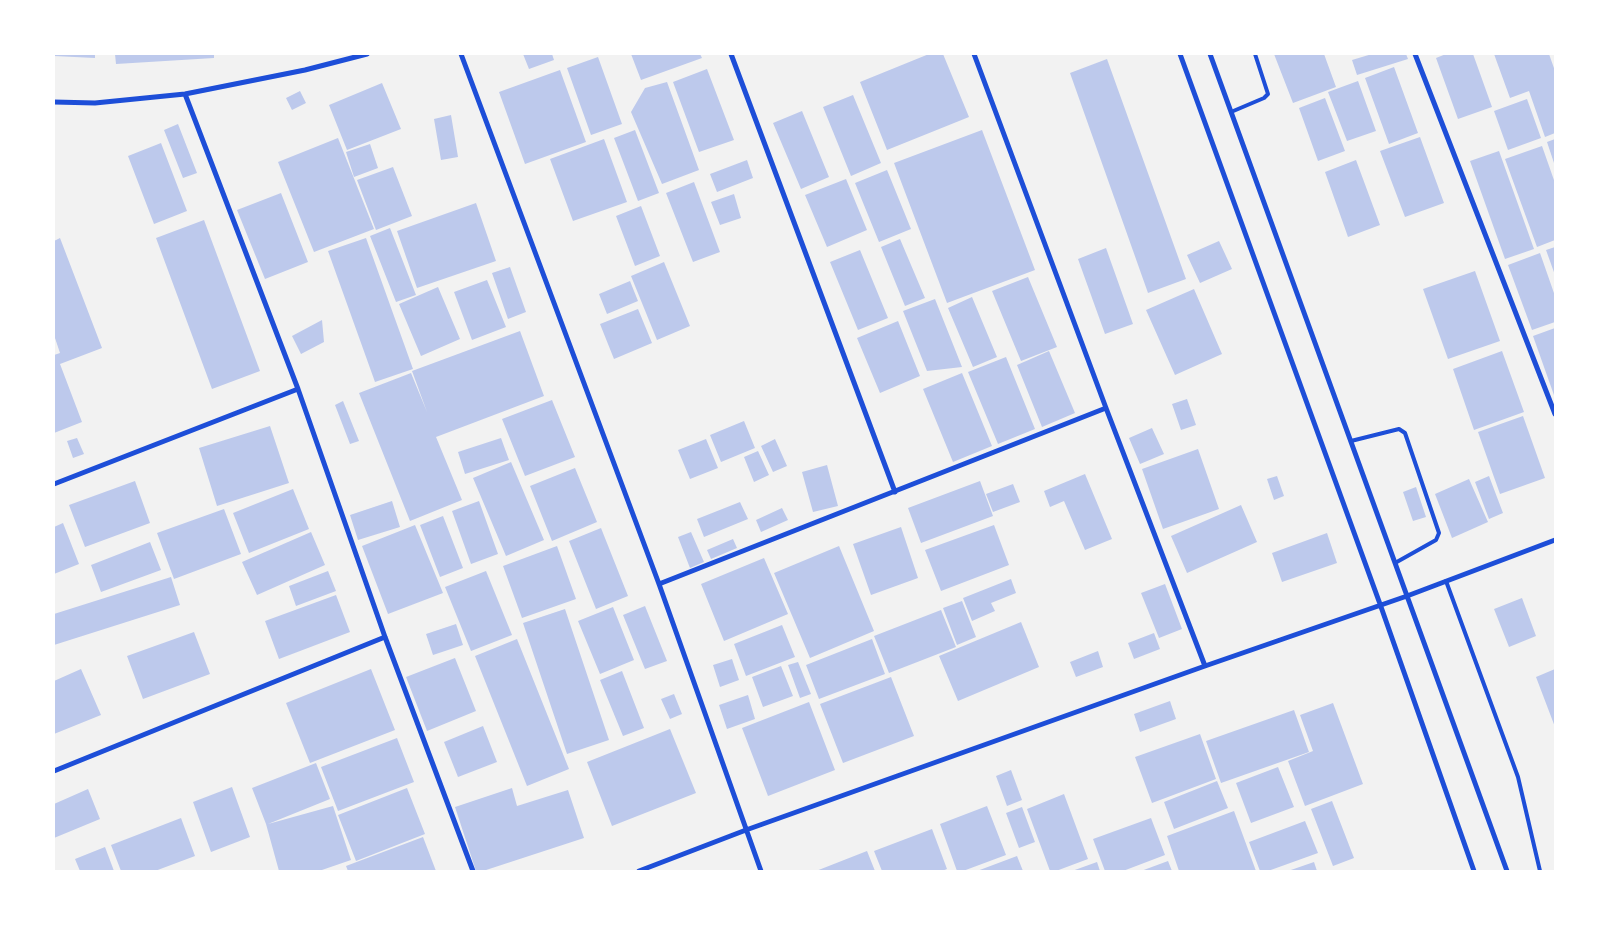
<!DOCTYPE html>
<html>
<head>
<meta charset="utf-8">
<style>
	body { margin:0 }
	#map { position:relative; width:1609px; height:925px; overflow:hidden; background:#f2f2f2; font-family:Ubuntu,sans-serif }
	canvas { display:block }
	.frame { position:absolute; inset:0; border:55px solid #fff; pointer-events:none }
</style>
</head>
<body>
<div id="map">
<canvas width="1609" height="925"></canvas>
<div class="frame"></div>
</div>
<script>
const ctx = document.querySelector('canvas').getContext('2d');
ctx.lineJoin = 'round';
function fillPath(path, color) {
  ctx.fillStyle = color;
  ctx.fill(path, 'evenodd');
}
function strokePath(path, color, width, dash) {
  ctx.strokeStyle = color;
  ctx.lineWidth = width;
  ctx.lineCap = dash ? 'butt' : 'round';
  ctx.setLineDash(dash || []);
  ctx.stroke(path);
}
fillPath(new Path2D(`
	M 54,54 L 95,54 L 95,58 L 54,56 Z
	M 115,54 L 214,54 L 214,58 L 116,64 Z
	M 523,54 L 552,54 L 554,60 L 529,69 Z
	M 631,54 L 700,54 L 702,58 L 641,80 Z
	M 929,54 L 943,54 L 969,117 L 887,150 L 860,82 Z
	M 1274,54 L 1324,54 L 1336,87 L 1293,103 Z
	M 1372,54 L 1406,54 L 1408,59 L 1357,75 L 1352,60 Z
	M 1446,54 L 1473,54 L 1492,107 L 1458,119 L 1436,58 Z
	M 1494,54 L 1549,54 L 1555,71 L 1555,133 L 1545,137 L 1529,91 L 1510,98 Z
	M 598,57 L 622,124 L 591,135 L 567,68 Z
	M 1107,59 L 1186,279 L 1148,293 L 1070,73 Z
	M 1394,67 L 1418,133 L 1389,144 L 1365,78 Z
	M 707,69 L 734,140 L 699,152 L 673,82 Z
	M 560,70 L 586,142 L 525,164 L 499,92 Z
	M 1358,81 L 1376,131 L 1347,141 L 1328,92 Z
	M 667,82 L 699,170 L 662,184 L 631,112 L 645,88 Z
	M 382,83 L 401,129 L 347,150 L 329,105 Z
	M 300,91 L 306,103 L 292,110 L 286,98 Z
	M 853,95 L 881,163 L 851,176 L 823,107 Z
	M 1325,98 L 1345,151 L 1318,161 L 1299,108 Z
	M 1527,99 L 1541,138 L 1508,150 L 1494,111 Z
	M 802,111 L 829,177 L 801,189 L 773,123 Z
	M 451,115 L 458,157 L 441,160 L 434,119 Z
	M 178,124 L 197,173 L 183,178 L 164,130 Z
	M 635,130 L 659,193 L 638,201 L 614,138 Z
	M 982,130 L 1035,270 L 947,303 L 894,163 Z
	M 1420,137 L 1444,203 L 1405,217 L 1380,151 Z
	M 338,138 L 374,229 L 314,252 L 278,162 Z
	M 604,139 L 627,202 L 573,221 L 550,159 Z
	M 1555,139 L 1555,166 L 1547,142 Z
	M 161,143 L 187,211 L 154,224 L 128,156 Z
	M 370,144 L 378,168 L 354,177 L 346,152 Z
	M 1542,146 L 1555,183 L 1555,240 L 1537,247 L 1505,159 Z
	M 1499,151 L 1534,249 L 1505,259 L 1470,161 Z
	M 747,160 L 753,178 L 717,192 L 710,174 Z
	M 1356,160 L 1380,225 L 1348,237 L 1325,172 Z
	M 393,167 L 412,216 L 376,230 L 357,180 Z
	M 887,170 L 911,229 L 879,242 L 855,183 Z
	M 846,179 L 867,230 L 827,247 L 805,195 Z
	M 694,182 L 720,252 L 693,262 L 666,193 Z
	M 281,193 L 308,262 L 265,279 L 237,210 Z
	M 734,194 L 741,218 L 720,225 L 711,202 Z
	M 476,203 L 496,261 L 417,288 L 397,231 Z
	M 641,206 L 660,256 L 635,266 L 616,216 Z
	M 204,220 L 260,371 L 212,389 L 156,238 Z
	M 390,228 L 416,295 L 396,302 L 370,236 Z
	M 60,238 L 102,348 L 60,364 L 82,422 L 54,433 L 54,355 L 60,353 L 54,335 L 54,241 Z
	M 366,238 L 413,369 L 375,382 L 328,251 Z
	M 900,239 L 925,298 L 905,306 L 881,247 Z
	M 1219,241 L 1232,269 L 1200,283 L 1187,255 Z
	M 1555,247 L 1555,275 L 1546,250 Z
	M 1106,248 L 1133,324 L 1105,334 L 1078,259 Z
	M 860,250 L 888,318 L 858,330 L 830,262 Z
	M 1540,253 L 1555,296 L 1555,322 L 1532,330 L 1508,265 Z
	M 664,262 L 690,326 L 657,340 L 631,276 Z
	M 510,267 L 526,312 L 508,319 L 492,273 Z
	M 1475,271 L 1500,341 L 1448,359 L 1423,289 Z
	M 1028,277 L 1057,347 L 1021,361 L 992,291 Z
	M 487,280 L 506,327 L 472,340 L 454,292 Z
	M 630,281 L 638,301 L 607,314 L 599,294 Z
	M 438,287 L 460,339 L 421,356 L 399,304 Z
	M 1194,289 L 1222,354 L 1175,375 L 1146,310 Z
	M 972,297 L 997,357 L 973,367 L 948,308 Z
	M 935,299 L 962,367 L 927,371 L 903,311 Z
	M 638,309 L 652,343 L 614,359 L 600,324 Z
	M 322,320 L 324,342 L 301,354 L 292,336 Z
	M 898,321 L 920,376 L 880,393 L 857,338 Z
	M 1555,328 L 1555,398 L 1533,336 Z
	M 520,331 L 544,396 L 436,437 L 462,500 L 410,521 L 359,393 L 411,373 L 427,412 L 412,371 Z
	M 1049,351 L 1075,413 L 1042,427 L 1017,365 Z
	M 1502,351 L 1524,412 L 1474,430 L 1453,369 Z
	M 1006,357 L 1035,429 L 998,444 L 968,372 Z
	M 962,373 L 992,446 L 953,462 L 923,389 Z
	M 1187,399 L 1196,425 L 1181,430 L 1172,404 Z
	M 552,400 L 575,457 L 525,476 L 502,419 Z
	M 343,401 L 359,441 L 350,444 L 335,405 Z
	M 1523,416 L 1545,478 L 1500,494 L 1478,432 Z
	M 744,421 L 755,448 L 721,462 L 710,435 Z
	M 270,426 L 289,483 L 217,506 L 199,448 Z
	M 1152,428 L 1164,454 L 1140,464 L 1129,438 Z
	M 77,438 L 84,454 L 73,458 L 67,441 Z
	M 501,438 L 509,460 L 465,474 L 458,452 Z
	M 706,439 L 718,468 L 690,479 L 678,450 Z
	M 775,439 L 787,466 L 773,472 L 761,446 Z
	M 1198,449 L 1219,509 L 1163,529 L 1142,469 Z
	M 758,451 L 769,475 L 754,482 L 744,457 Z
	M 511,462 L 544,540 L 506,556 L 473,478 Z
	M 827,465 L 838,506 L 813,512 L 802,472 Z
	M 575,468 L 597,522 L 552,541 L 530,486 Z
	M 1085,474 L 1112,539 L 1085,550 L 1064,501 L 1050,507 L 1044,491 Z
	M 1277,476 L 1284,496 L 1274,500 L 1267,479 Z
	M 1489,476 L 1503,513 L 1489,519 L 1475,482 Z
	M 1469,479 L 1488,522 L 1452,538 L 1435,494 Z
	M 135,481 L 150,523 L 85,547 L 69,505 Z
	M 980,481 L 993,516 L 921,543 L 908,508 Z
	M 1013,484 L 1020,502 L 993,512 L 986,494 Z
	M 1416,487 L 1426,517 L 1413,521 L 1403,492 Z
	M 293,489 L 309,529 L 249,553 L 233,513 Z
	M 392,501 L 400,527 L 358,540 L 350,515 Z
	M 479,501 L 498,554 L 471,564 L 452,511 Z
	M 740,502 L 748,519 L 704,537 L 697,519 Z
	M 1241,505 L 1257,542 L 1187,573 L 1171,536 Z
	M 782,508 L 788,520 L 761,532 L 756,520 Z
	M 224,509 L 241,554 L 174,579 L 157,533 Z
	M 443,516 L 463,568 L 440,577 L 420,525 Z
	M 63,523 L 79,564 L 54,574 L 54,527 Z
	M 415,525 L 443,593 L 388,614 L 362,546 Z
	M 994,525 L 1009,565 L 941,591 L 925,550 Z
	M 901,527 L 918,578 L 871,595 L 853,544 Z
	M 601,528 L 628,596 L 596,609 L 569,541 Z
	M 311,532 L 325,565 L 257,595 L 242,562 Z
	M 691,532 L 704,562 L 690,568 L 678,537 Z
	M 1327,533 L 1337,563 L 1282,582 L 1272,553 Z
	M 733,539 L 737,548 L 711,559 L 707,550 Z
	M 150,542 L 161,570 L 101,592 L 91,565 Z
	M 557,546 L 576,599 L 522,618 L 503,566 Z
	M 839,546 L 874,631 L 810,658 L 774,573 Z
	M 764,558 L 788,614 L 724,641 L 701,584 Z
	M 328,571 L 336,591 L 296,606 L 289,586 Z
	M 486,571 L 512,635 L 471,651 L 445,587 Z
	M 171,577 L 180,605 L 54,645 L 54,614 Z
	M 1011,579 L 1016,593 L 991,603 L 995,611 L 972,621 L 963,598 Z
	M 1165,584 L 1182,629 L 1159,638 L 1141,593 Z
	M 336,595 L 350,632 L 279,659 L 265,621 Z
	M 1522,598 L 1536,636 L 1509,647 L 1494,609 Z
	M 962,601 L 976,637 L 957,645 L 943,608 Z
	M 645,606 L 667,661 L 645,669 L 623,615 Z
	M 613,607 L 634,660 L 600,674 L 578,621 Z
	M 565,609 L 609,740 L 567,754 L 523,623 Z
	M 941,610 L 956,647 L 889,673 L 874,636 Z
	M 1021,622 L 1039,667 L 958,701 L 939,656 Z
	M 456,624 L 463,645 L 433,655 L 426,634 Z
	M 782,625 L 795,657 L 746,676 L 734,644 Z
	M 194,632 L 210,674 L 143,699 L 127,656 Z
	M 1154,633 L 1160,649 L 1134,659 L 1128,643 Z
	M 517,639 L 569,769 L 527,786 L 475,656 Z
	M 872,639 L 885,674 L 819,699 L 806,665 Z
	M 1098,651 L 1103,667 L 1076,677 L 1070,662 Z
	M 455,658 L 476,711 L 427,731 L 406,677 Z
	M 732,659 L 739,680 L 720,687 L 713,665 Z
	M 798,662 L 811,694 L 800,698 L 788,665 Z
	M 781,666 L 793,696 L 763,707 L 752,677 Z
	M 81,669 L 101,715 L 54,734 L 54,681 Z
	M 371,669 L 395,730 L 310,763 L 286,703 Z
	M 1555,669 L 1555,727 L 1536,677 Z
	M 622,671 L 644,728 L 623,736 L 600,680 Z
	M 891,677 L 914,736 L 843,763 L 820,704 Z
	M 674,694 L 682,714 L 670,719 L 661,699 Z
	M 748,695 L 755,719 L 727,729 L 719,705 Z
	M 1170,701 L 1176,719 L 1140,732 L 1134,714 Z
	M 809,702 L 835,770 L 768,796 L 742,728 Z
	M 1333,703 L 1363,784 L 1305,806 L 1288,761 L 1313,751 L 1300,715 Z
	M 1294,710 L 1309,752 L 1221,783 L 1206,741 Z
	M 483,726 L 497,762 L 458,777 L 444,742 Z
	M 670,729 L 696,793 L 612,826 L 587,762 Z
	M 1200,734 L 1216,779 L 1152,803 L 1135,757 Z
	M 397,738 L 414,782 L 338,811 L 321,767 Z
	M 316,763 L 330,799 L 268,824 L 333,806 L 351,860 L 319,871 L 279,871 L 266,824 L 252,788 Z
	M 1278,767 L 1294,807 L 1251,823 L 1236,783 Z
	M 1011,770 L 1022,800 L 1007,806 L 996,776 Z
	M 1217,781 L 1228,808 L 1174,829 L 1164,802 Z
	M 232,787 L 250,837 L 211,852 L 193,802 Z
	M 407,788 L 425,834 L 356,861 L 338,815 Z
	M 512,788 L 517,806 L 568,790 L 584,838 L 483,871 L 476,871 L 455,807 Z
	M 88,789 L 100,819 L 54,838 L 54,804 Z
	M 1064,794 L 1088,859 L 1056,871 L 1050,871 L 1027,809 Z
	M 1332,801 L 1354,858 L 1333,866 L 1311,809 Z
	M 987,806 L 1006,855 L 963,871 L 957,871 L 940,824 Z
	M 1022,807 L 1035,842 L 1019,848 L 1006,813 Z
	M 1234,811 L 1256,871 L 1179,871 L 1167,836 Z
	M 181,818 L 195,856 L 155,871 L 121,871 L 111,845 Z
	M 1151,818 L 1165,855 L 1123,871 L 1105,871 L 1093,839 Z
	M 1305,821 L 1318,853 L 1268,871 L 1260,871 L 1249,842 Z
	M 932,829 L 947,869 L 942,871 L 882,871 L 874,851 Z
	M 423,837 L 436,871 L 348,871 L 346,866 Z
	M 105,847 L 114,871 L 80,871 L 75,859 Z
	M 867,851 L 875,871 L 816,871 Z
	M 1017,856 L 1023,871 L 977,871 Z
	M 1168,861 L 1172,871 L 1141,871 Z
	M 1097,862 L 1100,871 L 1072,871 Z
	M 1314,862 L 1317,871 L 1288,871 Z`), '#bdc9ec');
strokePath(new Path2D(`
	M 1231,112 L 1264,98 L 1268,94 L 1255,54
	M 1351,441 L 1399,429 L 1405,433 L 1439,533 L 1436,540 L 1395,563
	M 1446,581 L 1518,777 L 1540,871`), '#1d4ed8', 4);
strokePath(new Path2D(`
	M 461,54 L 659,584 L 761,871
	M 731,54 L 895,492
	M 974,54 L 1106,408 L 1205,666
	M 1180,54 L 1380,604 L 1474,871
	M 1210,54 L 1507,871
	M 1415,54 L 1555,414
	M 185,94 L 298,389 L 385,637 L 473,871
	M 54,102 L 95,103 L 185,94 L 305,70 L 367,54
	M 54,484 L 298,389
	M 659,584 L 1106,408
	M 54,771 L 385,637
	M 639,871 L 746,830 L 1205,666 L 1407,596 L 1555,540`), '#1d4ed8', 5);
</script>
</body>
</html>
